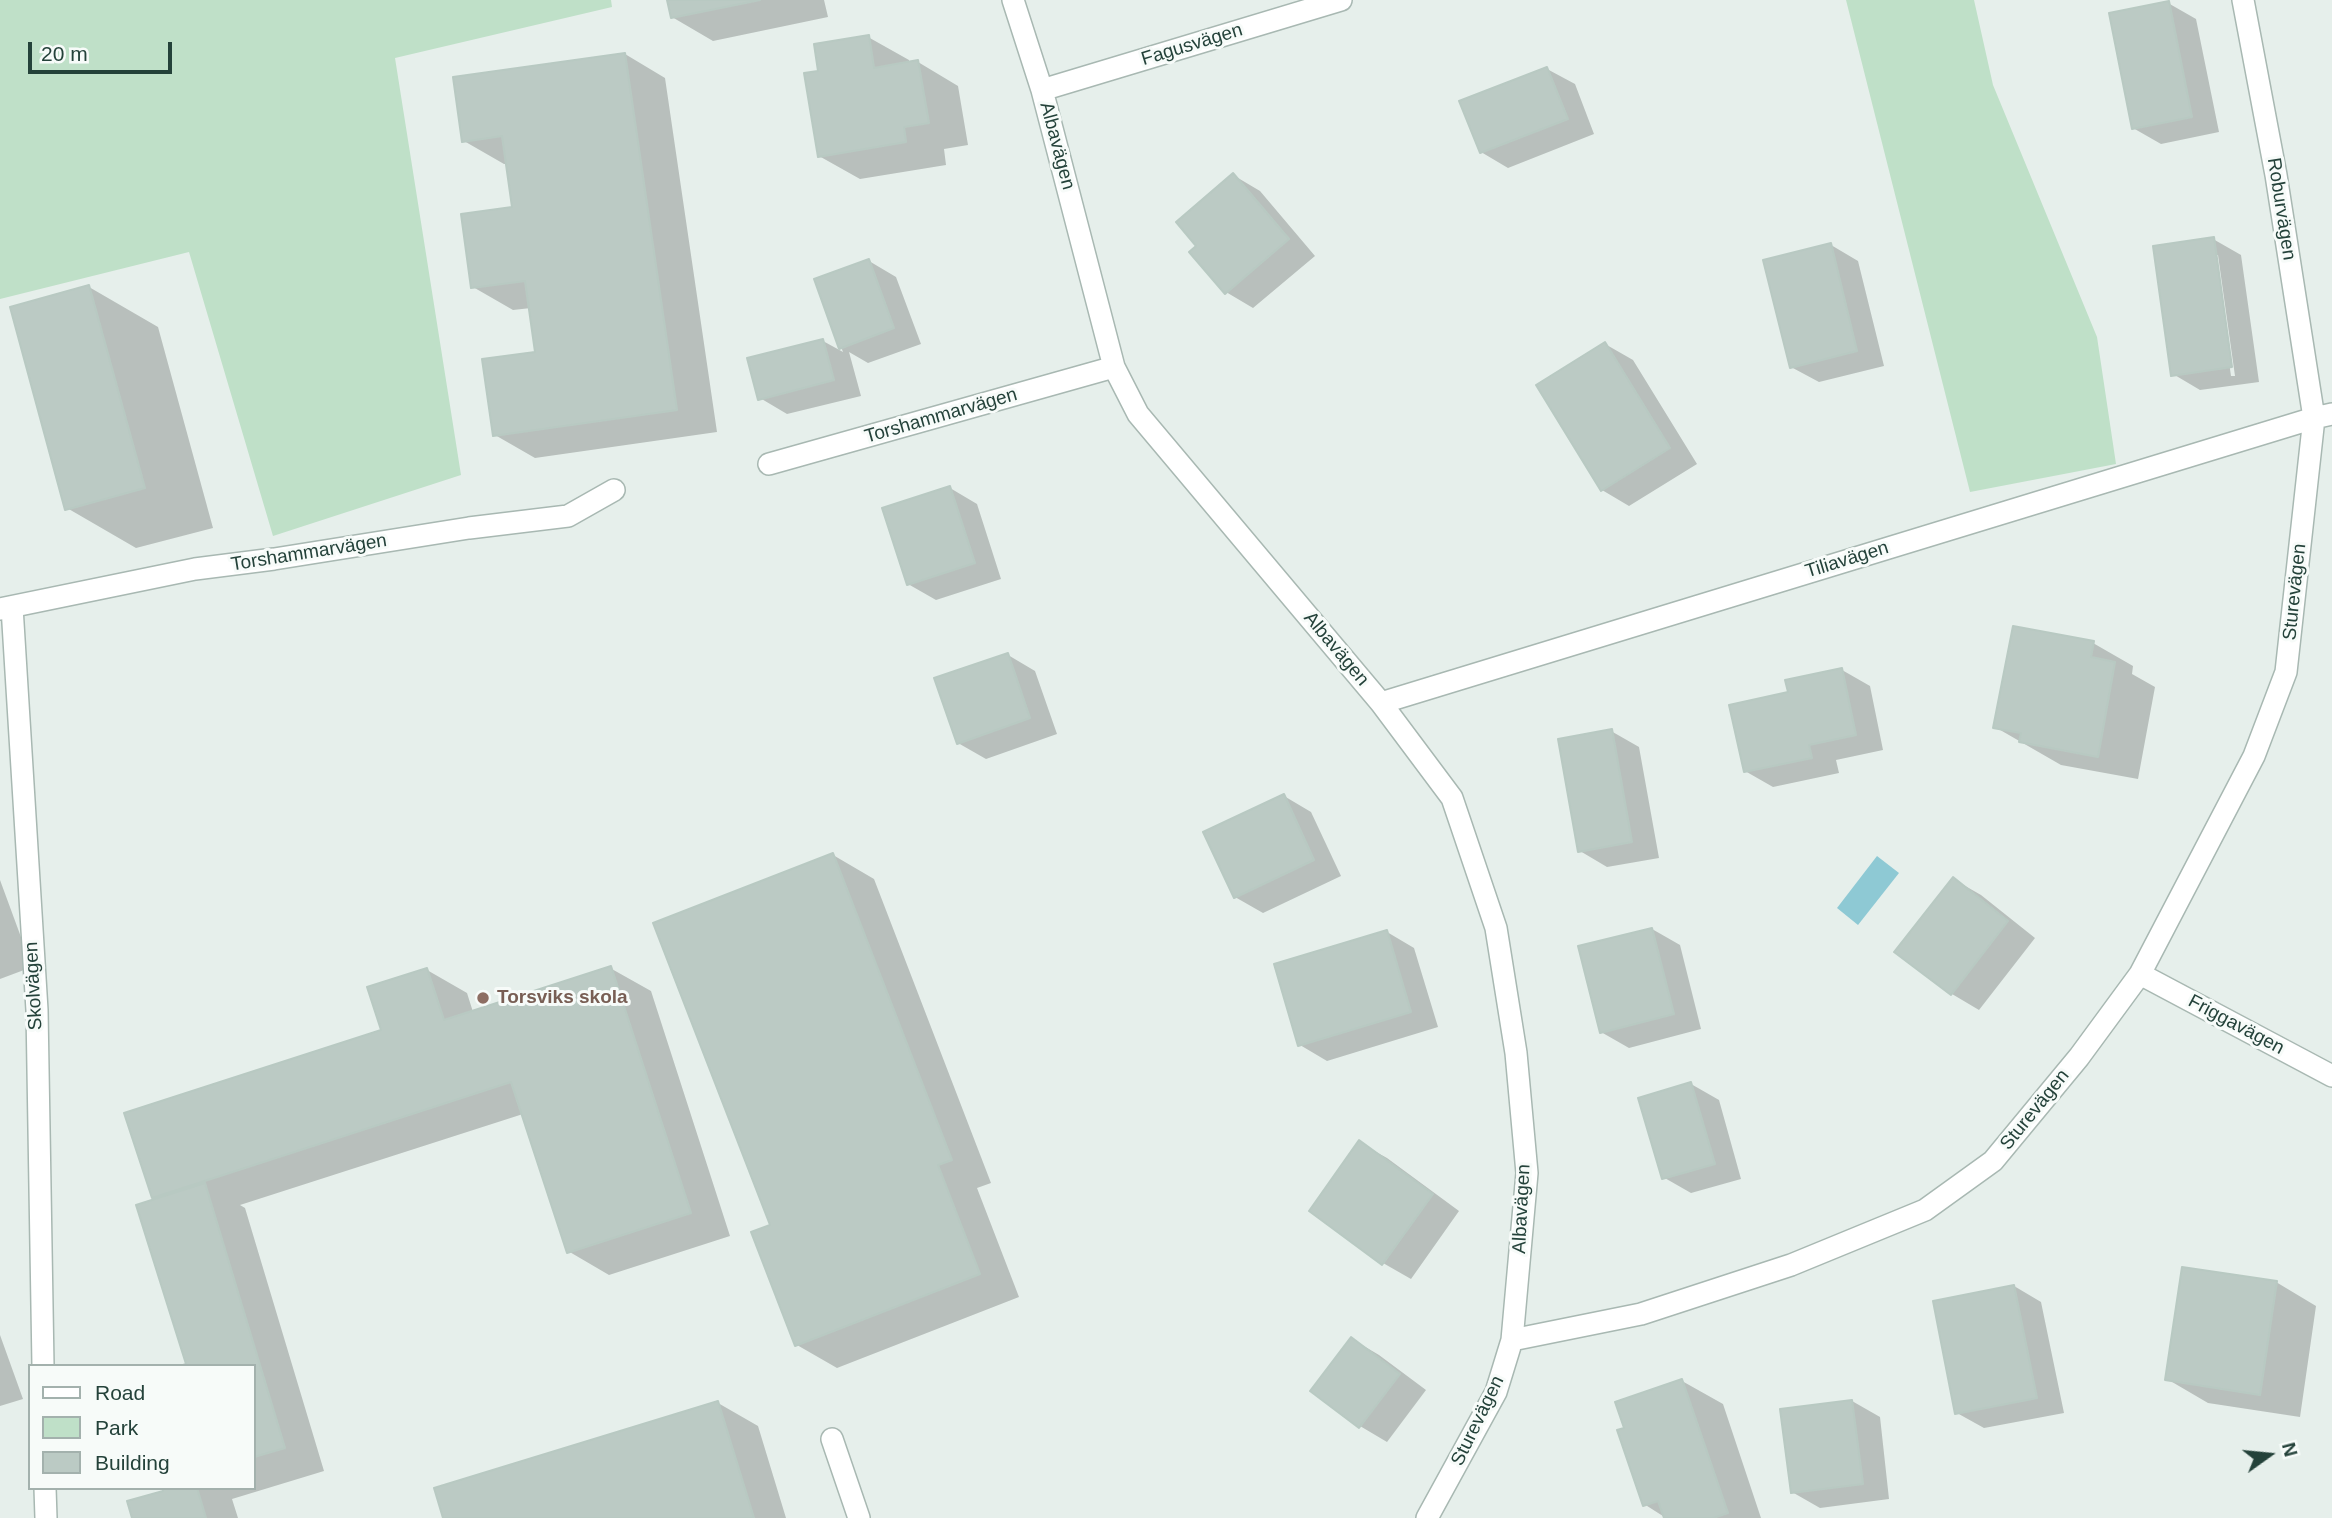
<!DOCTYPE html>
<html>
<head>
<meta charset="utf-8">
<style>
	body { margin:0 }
	#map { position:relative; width:2332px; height:1518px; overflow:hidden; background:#e6efeb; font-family:Arial,sans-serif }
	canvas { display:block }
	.legend { position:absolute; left:28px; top:1364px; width:228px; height:126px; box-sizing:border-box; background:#f7fbf9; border:2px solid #a3b1ad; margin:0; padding:9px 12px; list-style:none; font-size:21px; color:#24423a }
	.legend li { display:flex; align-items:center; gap:14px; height:35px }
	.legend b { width:35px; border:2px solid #a3b1ad }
	.north { position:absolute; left:2234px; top:1420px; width:70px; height:70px; -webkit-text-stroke:5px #f7fbf9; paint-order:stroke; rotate:75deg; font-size:19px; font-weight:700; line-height:28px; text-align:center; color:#24423a }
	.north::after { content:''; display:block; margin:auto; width:24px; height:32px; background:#24423a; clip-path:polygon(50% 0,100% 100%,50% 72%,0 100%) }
	.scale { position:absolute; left:28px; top:42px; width:144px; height:32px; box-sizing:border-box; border:4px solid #24423a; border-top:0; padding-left:9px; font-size:21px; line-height:24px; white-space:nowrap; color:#24423a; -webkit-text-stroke:5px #f7fbf9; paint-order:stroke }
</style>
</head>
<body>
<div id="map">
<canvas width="2332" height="1518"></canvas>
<ul class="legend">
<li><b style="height:9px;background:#fff"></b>Road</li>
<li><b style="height:19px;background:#bfe0c8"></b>Park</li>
<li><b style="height:19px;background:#bbcac4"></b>Building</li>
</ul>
<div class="north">N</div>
<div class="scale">20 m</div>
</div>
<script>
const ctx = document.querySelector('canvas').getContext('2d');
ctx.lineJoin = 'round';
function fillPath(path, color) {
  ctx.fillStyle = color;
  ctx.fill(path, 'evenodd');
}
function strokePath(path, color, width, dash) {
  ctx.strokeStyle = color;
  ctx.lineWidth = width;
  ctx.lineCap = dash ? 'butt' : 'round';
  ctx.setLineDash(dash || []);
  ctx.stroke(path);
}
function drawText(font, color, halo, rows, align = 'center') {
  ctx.font = font + ' Arial,sans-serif';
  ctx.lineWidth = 6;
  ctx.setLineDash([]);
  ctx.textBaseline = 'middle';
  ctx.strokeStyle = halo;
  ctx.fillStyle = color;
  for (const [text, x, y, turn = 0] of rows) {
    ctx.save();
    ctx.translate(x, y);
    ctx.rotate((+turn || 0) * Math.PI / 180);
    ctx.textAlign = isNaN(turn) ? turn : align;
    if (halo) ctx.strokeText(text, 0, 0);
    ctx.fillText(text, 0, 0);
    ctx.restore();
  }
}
fillPath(new Path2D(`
	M 0,0 L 611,0 L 612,7 L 395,58 L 461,475 L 273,536 L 189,252 L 0,299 Z
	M 1846,0 L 1974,0 L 1993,85 L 2097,337 L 2116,464 L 1970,492 Z`), '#bfe0c8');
fillPath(new Path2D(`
	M 1877,856 L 1899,873 L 1858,925 L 1837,908 Z`), '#8ec9d4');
fillPath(new Path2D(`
	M 669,0 L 824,0 L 828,17 L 713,41 L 672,17 Z
	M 2168,3 L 2196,19 L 2219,132 L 2161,144 L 2133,128 Z
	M 868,37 L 909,60 L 909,64 L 918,62 L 958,86 L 968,145 L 944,149 L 946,165 L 860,179 L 819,156 L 820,72 Z
	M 625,54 L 665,78 L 717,432 L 535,458 L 495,435 L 537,353 L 531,308 L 513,310 L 473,287 L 514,208 L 508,164 L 504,164 L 464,141 Z
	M 1547,69 L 1575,84 L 1594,134 L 1508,168 L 1481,152 Z
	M 1233,175 L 1260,191 L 1315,256 L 1253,308 L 1226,292 Z
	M 2213,239 L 2241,255 L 2259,382 L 2200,390 L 2173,374 ZM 2214,255 L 2218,255 L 2235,376 L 2231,376 Z
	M 1831,245 L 1858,261 L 1884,366 L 1819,382 L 1791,367 Z
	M 869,261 L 896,277 L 921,344 L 868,363 L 849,352 L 861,396 L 787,414 L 760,398 L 823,341 L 843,352 L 816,280 Z
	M 89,287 L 158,327 L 213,528 L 136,548 L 67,508 Z
	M 1605,344 L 1633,360 L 1697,464 L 1629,506 L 1602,490 Z
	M 950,488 L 977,504 L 1001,579 L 936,600 L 908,584 Z
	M 2093,643 L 2133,666 L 2132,674 L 2155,687 L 2138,779 L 2061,765 L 1995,727 Z
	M 1008,655 L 1035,671 L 1057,734 L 986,759 L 958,743 Z
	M 1842,670 L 1870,686 L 1883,750 L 1836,760 L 1839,773 L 1773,787 L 1745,771 L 1790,694 Z
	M 1611,731 L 1639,747 L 1659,858 L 1607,867 L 1580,851 Z
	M 1284,796 L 1311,812 L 1341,876 L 1263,913 L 1235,897 Z
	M 833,855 L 874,879 L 991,1183 L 977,1188 L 1019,1297 L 837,1368 L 797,1345 L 772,1226 Z
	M 1953,879 L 1981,895 L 2035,938 L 1979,1010 L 1952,994 Z
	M 0,880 L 32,967 L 0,979 Z
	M 1652,929 L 1680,945 L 1701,1029 L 1629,1048 L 1601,1032 Z
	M 1387,932 L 1414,948 L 1438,1027 L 1327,1061 L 1300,1045 Z
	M 610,968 L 651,991 L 730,1236 L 609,1275 L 568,1251 L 523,1114 L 240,1205 L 245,1208 L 324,1471 L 232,1499 L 238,1518 L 134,1518 L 165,1492 L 164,1488 L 254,1488 L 254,1366 L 188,1365 L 159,1200 L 154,1197 L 383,1031 L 427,970 L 467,993 L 473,1012 Z
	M 1691,1084 L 1719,1100 L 1741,1179 L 1691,1193 L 1663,1177 Z
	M 1360,1143 L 1387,1158 L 1459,1211 L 1411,1279 L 1383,1263 L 1311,1210 Z
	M 2276,1282 L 2316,1306 L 2300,1417 L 2208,1403 L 2167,1379 Z
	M 2014,1286 L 2041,1302 L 2064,1413 L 1984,1428 L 1957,1413 Z
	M 0,1335 L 23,1399 L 0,1406 Z
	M 1352,1339 L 1379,1355 L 1426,1390 L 1387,1442 L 1360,1426 L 1313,1390 Z
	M 1682,1381 L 1723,1404 L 1761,1518 L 1666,1518 L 1644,1504 L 1626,1429 Z
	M 1852,1401 L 1880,1417 L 1889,1499 L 1820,1508 L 1792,1492 Z
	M 718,1403 L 758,1426 L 786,1518 L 445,1518 Z`), '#0003');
const building = new Path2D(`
	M 667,0 L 760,0 L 671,18 Z
	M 2169,1 L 2192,117 L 2132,129 L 2109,13 Z
	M 869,35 L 874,68 L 918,60 L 929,123 L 904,127 L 906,142 L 818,157 L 804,73 L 818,71 L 814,44 Z
	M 625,53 L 677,410 L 493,436 L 482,359 L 535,352 L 525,281 L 471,288 L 461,214 L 512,207 L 502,136 L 462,142 L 453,77 Z
	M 1547,67 L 1568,119 L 1480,153 L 1459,101 Z
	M 1233,173 L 1289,239 L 1225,294 L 1189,252 L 1196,246 L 1176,222 Z
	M 2214,237 L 2232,367 L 2171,376 L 2153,246 Z
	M 1831,243 L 1857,351 L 1790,368 L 1763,260 Z
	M 869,259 L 894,328 L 839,349 L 814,279 Z
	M 89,285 L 145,488 L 65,510 L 10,307 Z
	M 823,339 L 834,380 L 758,400 L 747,358 Z
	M 1605,342 L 1670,448 L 1601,491 L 1536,385 Z
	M 950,486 L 975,563 L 907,585 L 882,508 Z
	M 2013,626 L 2094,641 L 2091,657 L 2115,662 L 2098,757 L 2019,742 L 2021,733 L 1993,728 Z
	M 1008,653 L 1030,718 L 957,744 L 934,678 Z
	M 1842,668 L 1856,735 L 1809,745 L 1812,758 L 1744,772 L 1729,705 L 1788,692 L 1785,680 Z
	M 1612,729 L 1632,842 L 1578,852 L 1558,739 Z
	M 1284,794 L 1314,860 L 1234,898 L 1203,832 Z
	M 833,853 L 952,1160 L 938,1165 L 980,1274 L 795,1346 L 751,1232 L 770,1225 L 653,923 Z
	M 1953,877 L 2008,921 L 1951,995 L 1894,952 Z
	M 1652,928 L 1674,1014 L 1600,1033 L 1578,946 Z
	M 1387,930 L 1411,1012 L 1298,1046 L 1274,964 Z
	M 611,966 L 691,1213 L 567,1253 L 511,1082 L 152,1198 L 124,1113 L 381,1030 L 367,987 L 427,968 L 444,1020 Z
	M 1691,1082 L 1715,1164 L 1662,1179 L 1638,1098 Z
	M 1359,1140 L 1433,1194 L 1382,1265 L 1309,1211 Z
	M 205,1183 L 285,1448 L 254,1457 L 254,1366 L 180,1366 L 186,1364 L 136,1205 Z
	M 2182,1267 L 2277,1281 L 2260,1395 L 2165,1380 Z
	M 2014,1285 L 2037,1398 L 1955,1414 L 1933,1301 Z
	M 1351,1337 L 1400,1374 L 1359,1428 L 1310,1391 Z
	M 1682,1379 L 1728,1513 L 1713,1518 L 1664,1518 L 1658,1501 L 1643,1506 L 1617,1430 L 1624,1428 L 1615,1402 Z
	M 1852,1400 L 1863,1484 L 1791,1493 L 1780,1409 Z
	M 718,1401 L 754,1518 L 443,1518 L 434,1488 Z
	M 162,1488 L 197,1488 L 206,1518 L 132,1518 L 127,1501 L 163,1491 Z`);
fillPath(building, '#bbcac4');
strokePath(building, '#b8c9c2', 2);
const lane = new Path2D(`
	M 832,1439 L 859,1518`);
const street = new Path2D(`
	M 1013,0 L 1042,90 L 1114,367 L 1138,414 L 1381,703 L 1452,798 L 1496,928 L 1516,1053 L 1527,1173 L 1512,1340 L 1496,1392 L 1427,1518
	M 1042,90 L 1341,0
	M 769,464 L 1114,367
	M 12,607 L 37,1010 L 43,1366
	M 0,609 L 195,569 L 274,559 L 469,528 L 568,516 L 614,490
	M 1381,703 L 2314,418 L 2276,175 L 2243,0
	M 2140,974 L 2332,1076
	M 1512,1340 L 1641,1314 L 1791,1265 L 1925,1210 L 1993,1161 L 2079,1057 L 2140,974 L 2254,756 L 2286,672 L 2314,418 L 2332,414
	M 45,1488 L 46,1518`);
strokePath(lane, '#a8b8b2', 24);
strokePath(street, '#a8b8b2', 24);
strokePath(lane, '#fff', 21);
strokePath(street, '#fff', 21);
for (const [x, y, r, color] of [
	[483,998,7,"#8d6e63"]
]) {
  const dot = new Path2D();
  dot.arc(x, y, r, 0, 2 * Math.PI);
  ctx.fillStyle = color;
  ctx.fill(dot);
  strokePath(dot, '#f7fbf9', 2.5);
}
drawText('19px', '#24423a', '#f7fbf9', [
	["Fagusvägen",1192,45,-17],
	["Albavägen",1057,146,75],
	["Roburvägen",2281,209,81],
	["Torshammarvägen",941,416,-16],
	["Torshammarvägen",309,553,-9],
	["Tiliavägen",1847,560,-17],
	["Sturevägen",2295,592,-84],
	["Albavägen",1336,649,50],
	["Skolvägen",34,986,-93],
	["Friggavägen",2236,1025,28],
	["Sturevägen",2035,1110,-51],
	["Albavägen",1522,1209,-87],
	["Sturevägen",1478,1421,-64]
]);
drawText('bold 19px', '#785e54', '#f7fbf9', [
	["Torsviks skola",497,998]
], 'left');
</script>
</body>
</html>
